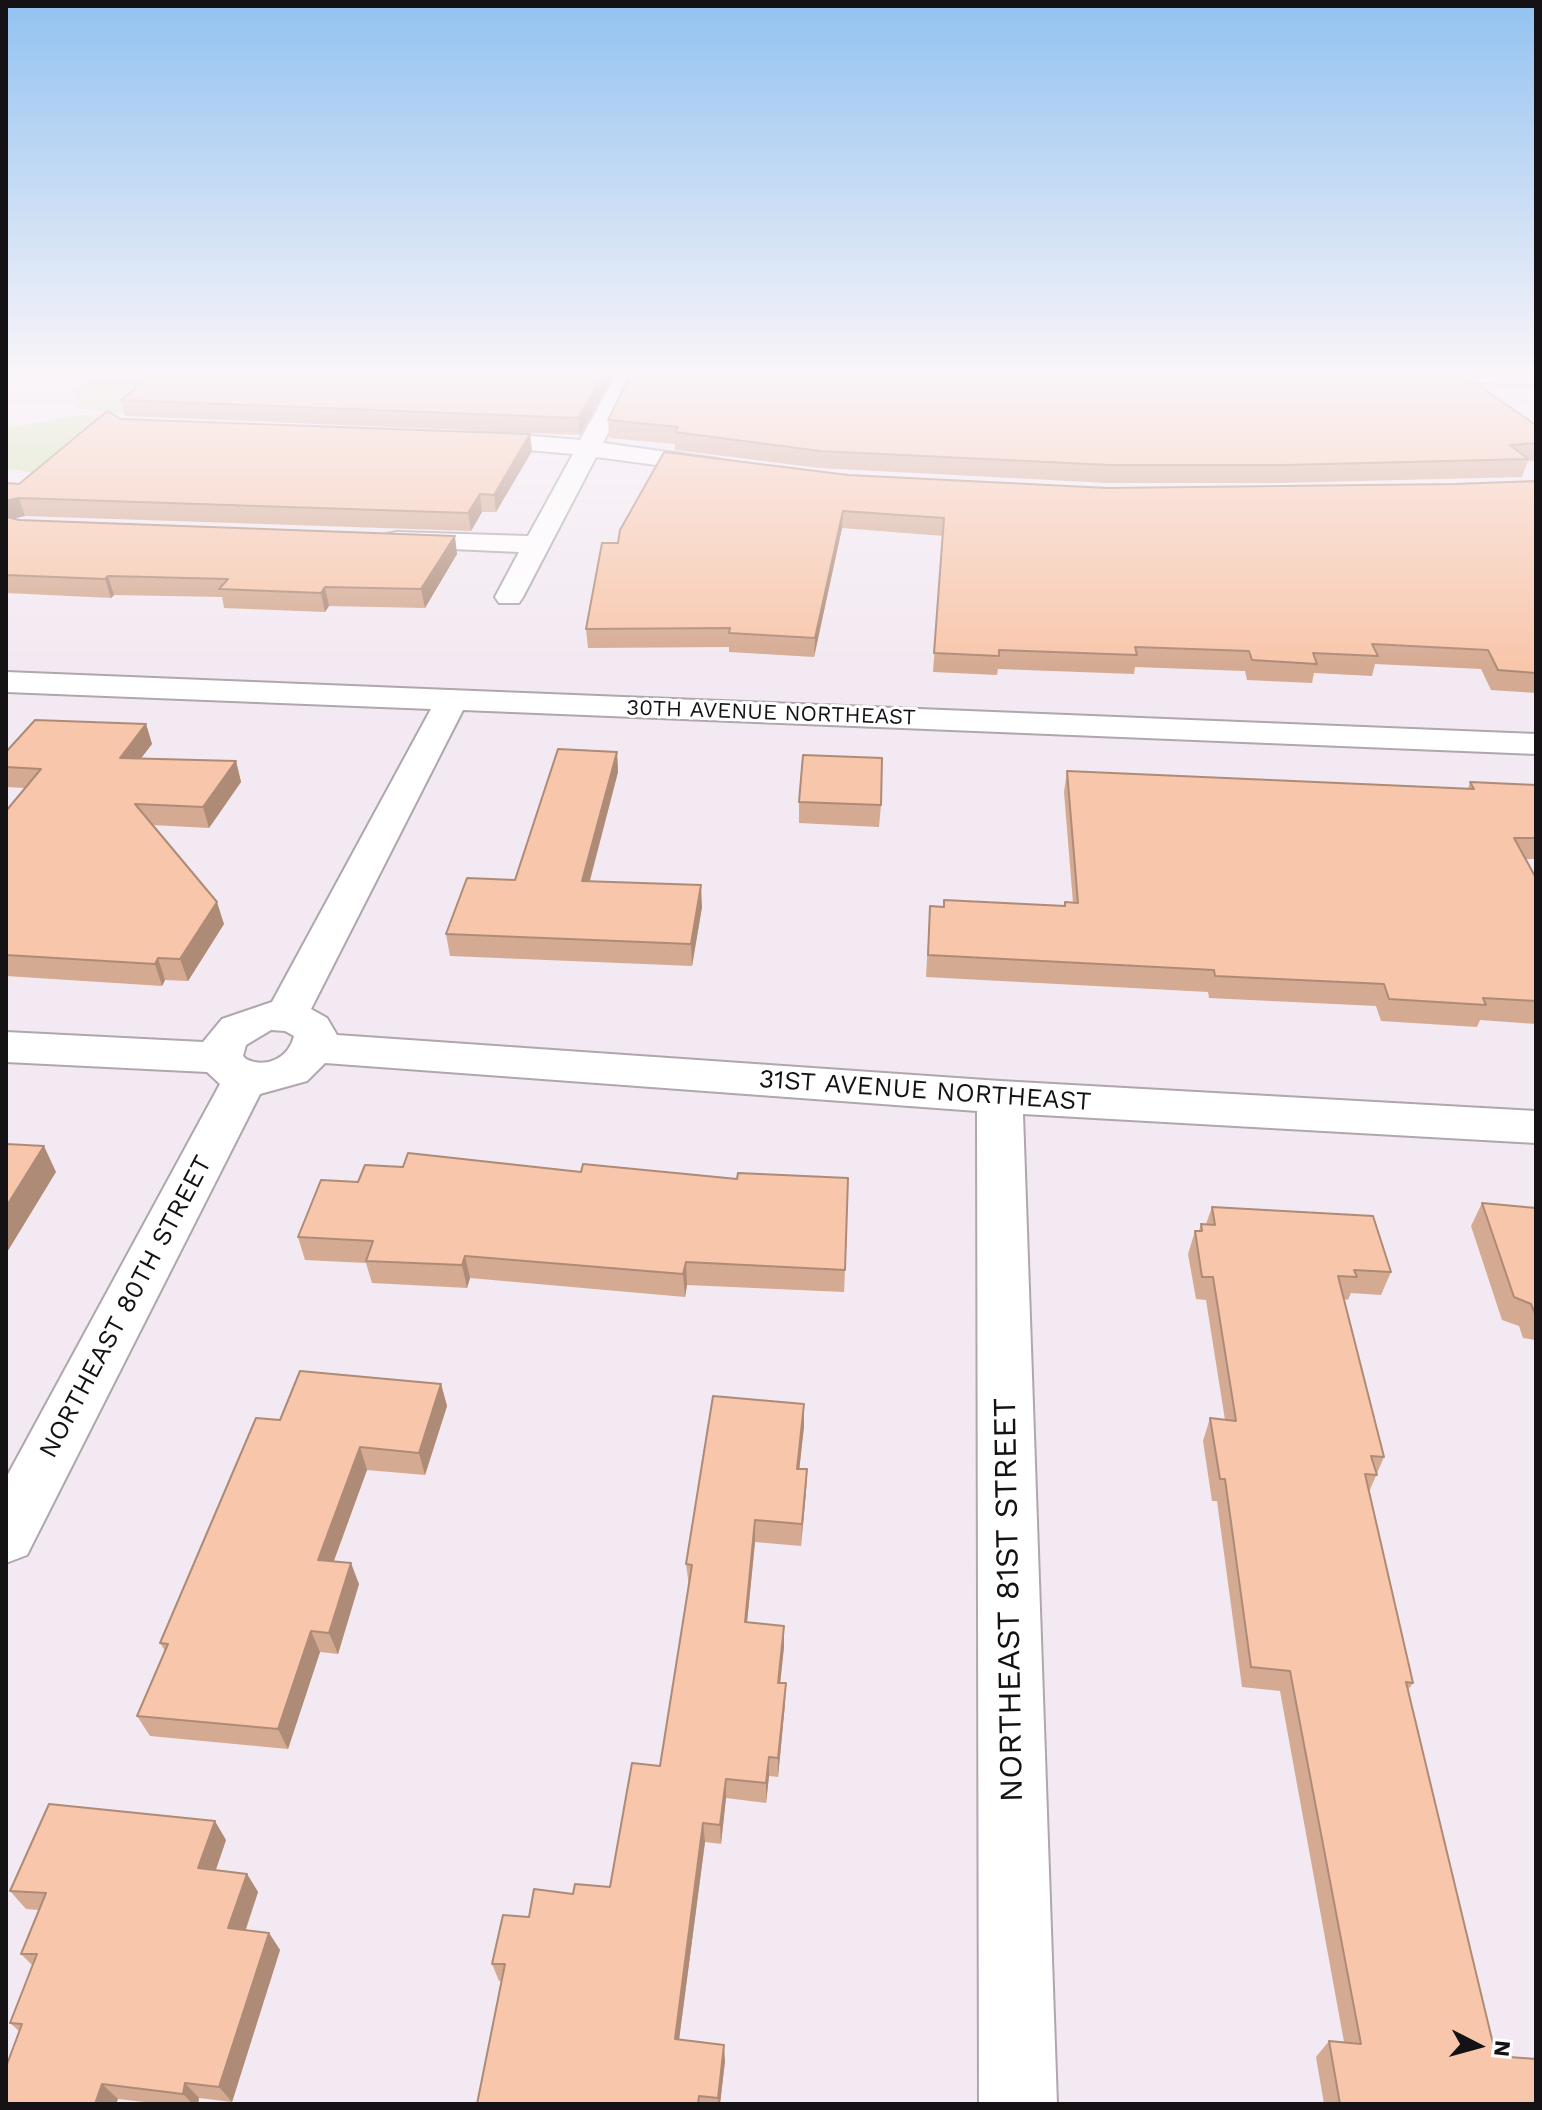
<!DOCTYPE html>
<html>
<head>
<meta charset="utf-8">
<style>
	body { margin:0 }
	#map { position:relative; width:1542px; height:2110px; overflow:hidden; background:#f3e9f2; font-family:"Work Sans",sans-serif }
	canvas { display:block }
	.frame { position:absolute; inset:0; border:8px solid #151215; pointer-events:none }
	.north { position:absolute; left:1438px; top:2006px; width:80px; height:80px; -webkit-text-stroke:6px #fff; paint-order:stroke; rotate:96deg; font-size:22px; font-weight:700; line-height:32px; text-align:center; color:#151215 }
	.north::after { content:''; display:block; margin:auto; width:28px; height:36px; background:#151215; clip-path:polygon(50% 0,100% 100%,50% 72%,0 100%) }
</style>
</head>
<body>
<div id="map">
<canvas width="1542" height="2110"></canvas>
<div class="frame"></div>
<div class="north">N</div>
</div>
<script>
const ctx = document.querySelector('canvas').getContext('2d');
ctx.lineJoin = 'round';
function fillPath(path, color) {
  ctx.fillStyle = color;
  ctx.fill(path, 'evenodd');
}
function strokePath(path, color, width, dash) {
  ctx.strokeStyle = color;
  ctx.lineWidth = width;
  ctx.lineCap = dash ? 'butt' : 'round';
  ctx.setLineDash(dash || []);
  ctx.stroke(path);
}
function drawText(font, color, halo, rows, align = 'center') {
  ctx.font = font + ' "Work Sans",sans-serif';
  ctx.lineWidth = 6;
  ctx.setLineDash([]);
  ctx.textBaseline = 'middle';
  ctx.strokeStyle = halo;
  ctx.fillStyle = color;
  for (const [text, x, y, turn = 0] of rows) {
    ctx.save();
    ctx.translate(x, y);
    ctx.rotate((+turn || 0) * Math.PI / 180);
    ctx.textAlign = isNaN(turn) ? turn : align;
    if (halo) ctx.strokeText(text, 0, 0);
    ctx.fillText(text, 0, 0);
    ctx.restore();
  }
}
fillPath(new Path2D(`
	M 101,371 L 201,371 L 122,414 L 76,408 L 75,390 Z
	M 83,415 L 99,419 L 35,473 L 6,468 L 6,428 Z`), '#d1e3ac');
const minor = new Path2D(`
	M 618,371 L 640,371 L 603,443 L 717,459 L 726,461 L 729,466 L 726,471 L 717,473 L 596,457 L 523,597 L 519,603 L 499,603 L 495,597 L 519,552 L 387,546 L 383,540 L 387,534 L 397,532 L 528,536 L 573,454 L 472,445 L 460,438 L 472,431 L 580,440 Z
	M 1348,371 L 1536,371 L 1536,385 L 1359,377 Z
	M 6,672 L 1536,734 L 1536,754 L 463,710 L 311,1009 L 327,1018 L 337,1035 L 1000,1081 L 1536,1111 L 1536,1143 L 1023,1114 L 1057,2104 L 979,2104 L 977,1111 L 325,1063 L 307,1081 L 260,1094 L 27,1555 L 6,1563 L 6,1478 L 220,1084 L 207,1072 L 6,1062 L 6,1032 L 203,1042 L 222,1019 L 272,1002 L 431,709 L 6,692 ZM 271,1030 L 285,1031 L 294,1036 C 289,1058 266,1069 246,1059 L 243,1056 L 246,1045 Z`);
strokePath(minor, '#afa6ae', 4);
fillPath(minor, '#fff');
fillPath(new Path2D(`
	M 616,371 L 580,435 L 125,416 L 121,400 Z
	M 1383,371 L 1457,371 L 1536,425 L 1536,461 L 1528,461 L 1522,477 L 1279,483 L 1107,483 L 820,468 L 675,450 L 675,444 L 609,438 L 608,420 L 1382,376 Z
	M 121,419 L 530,434 L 532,451 L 496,512 L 482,512 L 471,531 L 25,516 L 15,519 L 457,554 L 425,608 L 329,606 L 325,612 L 224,608 L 222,597 L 114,595 L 111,598 L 6,593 L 6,483 L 19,484 Z
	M 848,475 L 1108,488 L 1455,484 L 1536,481 L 1536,693 L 1491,690 L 1481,669 L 1375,664 L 1372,676 L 1314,673 L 1312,683 L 1247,680 L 1245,671 L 1135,667 L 1134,674 L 998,669 L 997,675 L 933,672 L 943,536 L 842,528 L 814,657 L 729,652 L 729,647 L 588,648 L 586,629 L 618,543 Z
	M 146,724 L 152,744 L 141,758 L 236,761 L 241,782 L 209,828 L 152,825 L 224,924 L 188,981 L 165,980 L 162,986 L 6,976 L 6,811 L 25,788 L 6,787 L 6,752 Z
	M 617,752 L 618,772 L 590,881 L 702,907 L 692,966 L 450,956 L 446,934 L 515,880 Z
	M 1067,771 L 1468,789 L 1470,782 L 1536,785 L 1536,859 L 1526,859 L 1536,878 L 1536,1024 L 1480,1020 L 1477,1027 L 1381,1021 L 1376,1006 L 1209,998 L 1208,992 L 926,977 L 930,906 L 943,907 L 944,900 L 1064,906 L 1065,902 L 1073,903 L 1064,792 Z
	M 799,802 L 881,805 L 879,827 L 799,823 Z
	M 581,1172 L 845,1270 L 844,1292 L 687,1285 L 685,1297 L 470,1278 L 467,1288 L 372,1283 L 366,1263 L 305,1260 L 298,1237 L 358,1182 Z
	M 1482,1203 L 1536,1208 L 1536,1340 L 1523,1338 L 1519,1326 L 1502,1320 L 1471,1226 Z
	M 1212,1207 L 1391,1272 L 1381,1295 L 1351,1293 L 1348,1300 L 1344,1299 L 1384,1457 L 1369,1492 L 1413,1683 L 1408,1690 L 1496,2056 L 1536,2104 L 1324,2104 L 1316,2057 L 1329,2041 L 1344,2042 L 1280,1691 L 1242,1687 L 1217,1501 L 1212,1501 L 1203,1441 L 1210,1418 L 1225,1420 L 1206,1300 L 1196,1299 L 1188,1254 L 1195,1231 L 1199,1231 L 1201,1224 L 1206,1224 Z
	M 441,1384 L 447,1406 L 425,1475 L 367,1470 L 334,1561 L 359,1584 L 338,1654 L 320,1652 L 288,1749 L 150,1736 L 137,1716 L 165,1651 L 160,1643 L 280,1420 Z
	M 804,1404 L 804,1426 L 799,1469 L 807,1469 L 806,1491 L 801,1546 L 755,1542 L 747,1622 L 784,1626 L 784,1647 L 780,1683 L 785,1704 L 778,1777 L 769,1776 L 766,1803 L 726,1798 L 721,1844 L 705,1842 L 679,2040 L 725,2061 L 720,2104 L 477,2104 L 501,1981 L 499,1981 L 492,1964 L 529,1917 L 573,1894 L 610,1887 L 660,1766 L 689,1586 L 686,1564 Z
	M 226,1840 L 216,1870 L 247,1874 L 258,1892 L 246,1930 L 269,1933 L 280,1950 L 232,2102 L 199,2098 L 198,2104 L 162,2104 L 118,2099 L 116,2104 L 6,2104 L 20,2032 L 10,2023 L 32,1965 L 21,1954 L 39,1910 L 26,1909 L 10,1891 Z`), '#d5aa92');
fillPath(new Path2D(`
	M 606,371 L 616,371 L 580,435 L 578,418 Z
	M 530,434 L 532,451 L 496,512 L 494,495 Z
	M 480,494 L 482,512 L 471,531 L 468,513 Z
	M 19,498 L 25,516 L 15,518 L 10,525 L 6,515 L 6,504 L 9,500 Z
	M 843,511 L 842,528 L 814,657 L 815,638 Z
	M 455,536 L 457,554 L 425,608 L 421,589 Z
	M 108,576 L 114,595 L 111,598 L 105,579 Z
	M 325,587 L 329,606 L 325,612 L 321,593 Z
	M 146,724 L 152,744 L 126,778 L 120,758 Z
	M 617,752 L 618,772 L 584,902 L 582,881 Z
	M 236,761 L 241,782 L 209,828 L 203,807 Z
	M 701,885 L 702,907 L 692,966 L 691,944 Z
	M 217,902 L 224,924 L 188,981 L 180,959 Z
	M 158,958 L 165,980 L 162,986 L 155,964 Z
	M 44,1146 L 56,1172 L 6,1254 L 6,1207 Z
	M 465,1256 L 470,1278 L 467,1288 L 462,1265 Z
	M 686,1262 L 687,1285 L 685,1297 L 683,1274 Z
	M 441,1384 L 447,1406 L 425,1475 L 419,1453 Z
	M 804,1404 L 804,1426 L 797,1491 L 797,1469 Z
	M 360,1447 L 367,1470 L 326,1582 L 318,1560 Z
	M 807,1469 L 806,1491 L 801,1546 L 802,1524 Z
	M 755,1520 L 755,1542 L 745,1643 L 745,1622 Z
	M 351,1563 L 359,1584 L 338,1654 L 329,1633 Z
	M 784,1626 L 784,1647 L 778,1703 L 778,1683 Z
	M 311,1631 L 320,1652 L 288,1749 L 278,1729 Z
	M 786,1683 L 785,1704 L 778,1777 L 778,1758 Z
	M 769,1757 L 769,1776 L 766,1803 L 766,1783 Z
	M 726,1779 L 726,1798 L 721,1844 L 720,1825 Z
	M 215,1821 L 226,1840 L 210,1886 L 198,1868 Z
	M 703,1823 L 705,1842 L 677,2055 L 675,2039 Z
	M 247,1874 L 258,1892 L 240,1945 L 228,1928 Z
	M 269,1933 L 280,1950 L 232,2102 L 219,2087 Z
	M 724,2045 L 725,2061 L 720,2104 L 718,2104 L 718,2098 Z
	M 185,2083 L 199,2098 L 198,2104 L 193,2104 L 183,2094 Z
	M 102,2084 L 118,2099 L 116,2104 L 95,2104 Z`), '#ae8b77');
const building = new Path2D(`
	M 157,371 L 606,371 L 578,418 L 121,400 Z
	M 632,371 L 1230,371 L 1394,376 L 1390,371 L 1457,371 L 1536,425 L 1536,443 L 1510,445 L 1528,459 L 1283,465 L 1110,465 L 820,451 L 675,432 L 678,427 L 608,420 Z
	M 107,411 L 121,419 L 530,434 L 494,495 L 480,494 L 468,513 L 19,498 L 9,500 L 6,504 L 6,483 L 19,484 Z
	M 664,452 L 848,475 L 1108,488 L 1455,484 L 1536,481 L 1536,673 L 1498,670 L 1488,650 L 1372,644 L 1378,656 L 1313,653 L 1317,664 L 1252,660 L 1249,651 L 1135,647 L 1137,655 L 999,650 L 999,656 L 934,653 L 944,518 L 843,511 L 815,638 L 729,633 L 730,628 L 586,629 L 602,543 L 618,543 L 620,530 Z
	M 6,514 L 7,517 L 19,520 L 455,536 L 421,589 L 325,587 L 321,593 L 219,589 L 228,579 L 108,576 L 105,579 L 6,575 Z
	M 35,720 L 146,724 L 120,758 L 236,761 L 203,807 L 135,804 L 217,902 L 180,959 L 158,958 L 155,964 L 6,955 L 6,811 L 41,769 L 6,767 L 6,752 Z
	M 558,749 L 617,752 L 582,881 L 701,885 L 691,944 L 446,934 L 467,878 L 515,880 Z
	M 803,755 L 882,758 L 881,805 L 799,802 Z
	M 1067,771 L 1474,789 L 1470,782 L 1536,785 L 1536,838 L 1514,838 L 1536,878 L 1536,1001 L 1483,998 L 1486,1005 L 1389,999 L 1384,984 L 1215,976 L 1214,970 L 928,955 L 930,906 L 944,907 L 944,900 L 1065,906 L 1065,902 L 1078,903 Z
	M 6,1144 L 44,1146 L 6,1207 Z
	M 408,1153 L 581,1172 L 583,1164 L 737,1179 L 738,1173 L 848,1178 L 845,1270 L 686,1262 L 683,1274 L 465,1256 L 462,1265 L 366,1261 L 373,1241 L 298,1237 L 321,1180 L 358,1182 L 365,1165 L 403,1167 Z
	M 1482,1203 L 1536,1208 L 1536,1316 L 1531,1304 L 1514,1297 Z
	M 1212,1207 L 1373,1216 L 1391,1272 L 1354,1270 L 1357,1277 L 1338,1276 L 1384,1457 L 1371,1456 L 1377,1475 L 1365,1474 L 1413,1683 L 1406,1682 L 1496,2056 L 1536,2059 L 1536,2104 L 1340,2104 L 1329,2041 L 1361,2044 L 1290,1671 L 1251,1667 L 1225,1479 L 1220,1479 L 1210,1418 L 1236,1421 L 1213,1277 L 1202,1277 L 1195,1231 L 1202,1231 L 1201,1224 L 1215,1225 Z
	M 300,1371 L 441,1384 L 419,1453 L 360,1447 L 318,1560 L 351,1563 L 329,1633 L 311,1631 L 278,1729 L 137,1716 L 168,1644 L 160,1643 L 256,1418 L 280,1420 Z
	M 713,1396 L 804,1404 L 797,1469 L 807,1469 L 802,1524 L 755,1520 L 745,1622 L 784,1626 L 778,1683 L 786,1683 L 778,1758 L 769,1757 L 766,1783 L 726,1779 L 720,1825 L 703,1823 L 675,2039 L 724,2045 L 718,2098 L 699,2096 L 698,2104 L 477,2104 L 505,1964 L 492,1964 L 503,1915 L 529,1917 L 534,1889 L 573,1894 L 575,1884 L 610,1887 L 632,1763 L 660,1766 L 692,1565 L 686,1564 Z
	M 49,1804 L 215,1821 L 198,1868 L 247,1874 L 228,1928 L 269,1933 L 219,2087 L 185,2083 L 183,2094 L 102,2084 L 95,2104 L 6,2104 L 6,2067 L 22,2024 L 10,2023 L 37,1954 L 21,1954 L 46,1893 L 10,1891 Z`);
fillPath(building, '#f8c6aa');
strokePath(building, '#ae8b77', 2);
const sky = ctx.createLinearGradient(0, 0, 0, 667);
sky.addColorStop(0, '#92c2f1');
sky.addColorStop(0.56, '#faf5f9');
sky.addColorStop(1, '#faf5f900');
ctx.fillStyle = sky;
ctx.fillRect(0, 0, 1542, 667);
drawText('22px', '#151215', '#fff', [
	["30TH AVENUE NORTHEAST",771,713,2]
]);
drawText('26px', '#151215', '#fff', [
	["31ST AVENUE NORTHEAST",925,1091,4],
	["NORTHEAST 80TH STREET",126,1307,-62]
]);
drawText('32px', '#151215', '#fff', [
	["NORTHEAST 81ST STREET",1009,1600,-91]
]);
</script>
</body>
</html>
